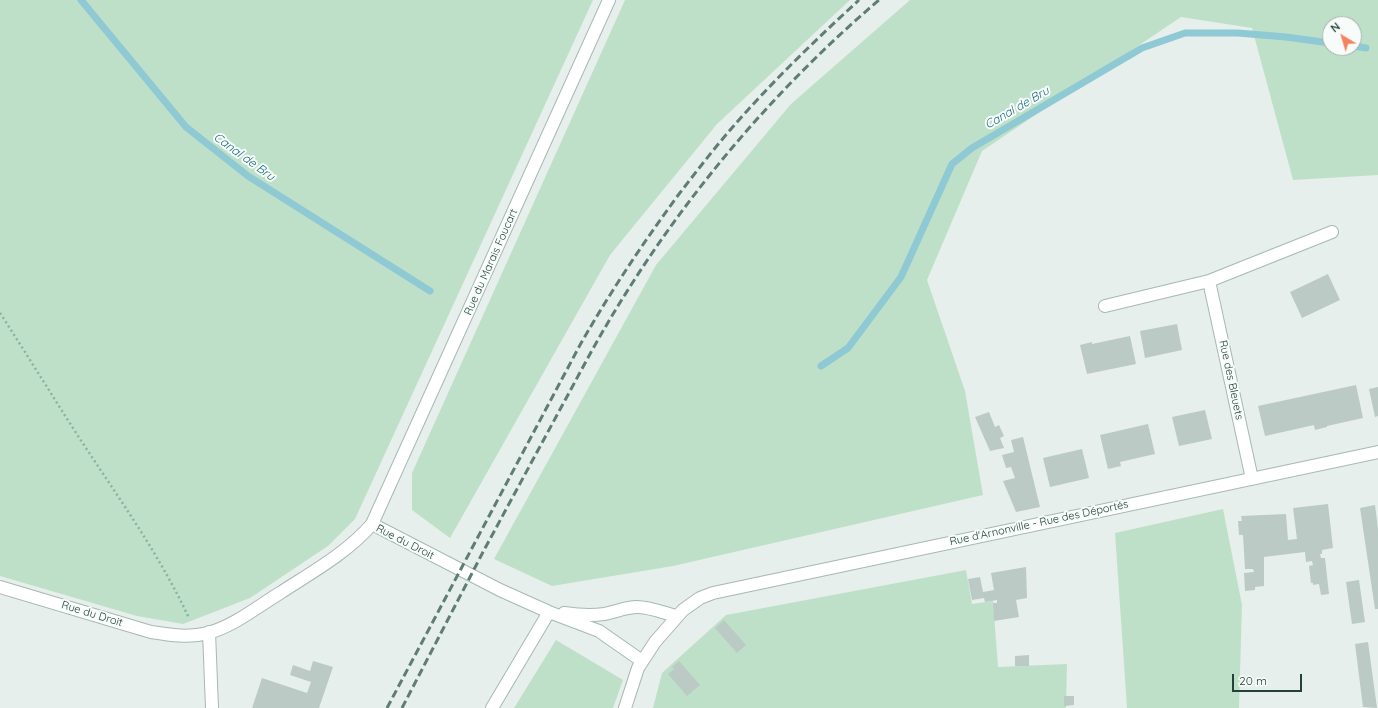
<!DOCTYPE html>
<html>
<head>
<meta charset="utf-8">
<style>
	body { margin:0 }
	#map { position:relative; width:1378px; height:708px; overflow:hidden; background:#e6efeb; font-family:Quicksand,sans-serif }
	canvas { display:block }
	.north { position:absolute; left:1322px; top:16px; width:40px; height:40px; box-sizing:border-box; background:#f7fbf9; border:1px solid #a3b1ad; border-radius:50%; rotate:322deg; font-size:11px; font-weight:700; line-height:16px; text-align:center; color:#24423a }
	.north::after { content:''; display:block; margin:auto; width:14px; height:18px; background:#f4845f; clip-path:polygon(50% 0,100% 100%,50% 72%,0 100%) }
	.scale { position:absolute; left:1232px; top:674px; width:70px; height:18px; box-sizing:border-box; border:2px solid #24423a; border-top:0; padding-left:5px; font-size:12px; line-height:14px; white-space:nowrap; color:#24423a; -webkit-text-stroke:3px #f7fbf9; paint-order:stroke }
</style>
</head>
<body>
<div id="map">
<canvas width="1378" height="708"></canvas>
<div class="north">N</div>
<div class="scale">20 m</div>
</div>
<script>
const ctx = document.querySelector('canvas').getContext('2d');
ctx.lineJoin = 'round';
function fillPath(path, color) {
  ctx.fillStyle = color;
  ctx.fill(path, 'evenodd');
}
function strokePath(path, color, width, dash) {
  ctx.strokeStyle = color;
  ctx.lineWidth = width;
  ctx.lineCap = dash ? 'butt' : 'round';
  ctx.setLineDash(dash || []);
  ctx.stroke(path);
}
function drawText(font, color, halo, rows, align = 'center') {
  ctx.font = font + ' Quicksand,sans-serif';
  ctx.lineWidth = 4;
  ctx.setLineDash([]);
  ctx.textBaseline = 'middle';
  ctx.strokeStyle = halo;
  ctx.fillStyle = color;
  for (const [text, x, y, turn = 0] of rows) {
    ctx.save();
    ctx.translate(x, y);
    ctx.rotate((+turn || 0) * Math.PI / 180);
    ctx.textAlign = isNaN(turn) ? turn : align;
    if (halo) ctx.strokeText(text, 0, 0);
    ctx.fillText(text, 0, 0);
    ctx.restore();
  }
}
fillPath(new Path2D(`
	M 0,0 L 593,0 L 355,519 L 328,546 L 250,598 L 183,624 L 137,616 L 0,576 Z
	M 625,0 L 850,0 L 717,124 L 610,255 L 450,538 L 412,510 L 412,473 Z
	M 910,0 L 1378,0 L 1378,175 L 1293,180 L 1252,28 L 1181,17 L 982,151 L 927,280 L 965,391 L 983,495 L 673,566 L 552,586 L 494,559 L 656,265 L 791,104 ZM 1330,24 L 1354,24 L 1354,48 L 1330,48 Z
	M 1223,509 L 1242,605 L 1239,708 L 1127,708 L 1115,533 Z
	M 966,570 L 972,604 L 993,601 L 998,667 L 1067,664 L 1066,708 L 653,708 L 662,673 L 726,615 Z
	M 556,640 L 623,680 L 613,708 L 514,708 Z`), '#bfe0c8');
strokePath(new Path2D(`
	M 81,0 L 186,127 L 248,176 L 430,291
	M 1354,46 L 1366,48
	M 821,366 L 848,348 L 901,277 L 952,164 L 972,148 L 1142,48 L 1185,33 L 1238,33 L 1286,37 L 1330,43`), '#8ec9d4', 7);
fillPath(new Path2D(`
	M 1328,274 L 1340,300 L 1302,318 L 1290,292 Z
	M 1177,324 L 1182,350 L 1145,358 L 1140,331 Z
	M 1130,336 L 1136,364 L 1087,374 L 1080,345 L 1092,342 L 1092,344 Z
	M 1356,385 L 1363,418 L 1327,426 L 1327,427 L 1315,430 L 1314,425 L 1265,436 L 1258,406 Z
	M 1378,387 L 1378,416 L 1375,417 L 1369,389 Z
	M 1205,410 L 1212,439 L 1179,446 L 1172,417 Z
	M 989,412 L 995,427 L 999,425 L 1004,436 L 1000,438 L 1004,448 L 990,451 L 975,417 Z
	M 1148,424 L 1155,454 L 1120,462 L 1121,466 L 1108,469 L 1100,435 Z
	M 1023,437 L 1040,507 L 1016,512 L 1003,481 L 1015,478 L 1011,467 L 1006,468 L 1002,455 L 1014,452 L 1011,440 Z
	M 1082,449 L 1089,478 L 1050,487 L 1043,458 Z
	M 1328,504 L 1333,548 L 1322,550 L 1322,554 L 1320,554 L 1321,558 L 1325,558 L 1329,594 L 1321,595 L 1319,584 L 1313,585 L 1313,583 L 1311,583 L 1309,566 L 1313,565 L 1312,561 L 1306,562 L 1305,552 L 1264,557 L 1264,586 L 1255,587 L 1255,590 L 1245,591 L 1244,573 L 1254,572 L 1253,569 L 1245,569 L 1243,535 L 1239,535 L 1238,521 L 1242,521 L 1241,516 L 1286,514 L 1288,540 L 1297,539 L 1293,508 Z
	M 1375,505 L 1378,529 L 1378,609 L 1375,609 L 1360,508 Z
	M 1026,567 L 1027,598 L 1016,600 L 1019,617 L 994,621 L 993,603 L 997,603 L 997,600 L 985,602 L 984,598 L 972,600 L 968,579 L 980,577 L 983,592 L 994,590 L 991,573 Z
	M 1359,580 L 1365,622 L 1352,624 L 1346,582 Z
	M 724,620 L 746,645 L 737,653 L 715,628 Z
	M 1368,642 L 1377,708 L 1363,707 L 1355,644 Z
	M 1029,655 L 1029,666 L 1015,666 L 1015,656 Z
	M 313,661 L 333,667 L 319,708 L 252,708 L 262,678 L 307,693 L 311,682 L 290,675 L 293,665 L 310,671 Z
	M 679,661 L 700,685 L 687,696 L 668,674 L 674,669 L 672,667 Z
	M 1064,696 L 1074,696 L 1074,705 L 1064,706 Z`), '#bbcac4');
const minor = new Path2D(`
	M 1209,281 L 1252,479
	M 1105,306 L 1209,281 L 1332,232
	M 372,524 L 609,0
	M 0,587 L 151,632 C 170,635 189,638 208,633 C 234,626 257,607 280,593 C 312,572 347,553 372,524 L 500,590 L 549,612 L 599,631 L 642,661
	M 564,613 C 578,615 591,616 604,614 C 615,612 626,607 637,607 C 650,607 664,613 676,616
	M 209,632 L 212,708
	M 492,708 L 549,612
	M 625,708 L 638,668 L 655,642 L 683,610 L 700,598 L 713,593 L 1378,452`);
strokePath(minor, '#a8b8b2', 14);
strokePath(new Path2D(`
	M 0,313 C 28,356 54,399 82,442 C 120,500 159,554 189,618`), '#86b3a5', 2.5, [2, 3]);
strokePath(minor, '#fff', 12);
strokePath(new Path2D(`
	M 387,708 L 580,345 C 609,294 641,246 676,198 C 699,168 722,138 747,111 C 782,72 820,36 859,0
	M 402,708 L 483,552 L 590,354 C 664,220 763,99 879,0`), '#5f7d75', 3, [8, 4]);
drawText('11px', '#24423a', '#f7fbf9', [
	["Rue du Marais Foucart",491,262,-66],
	["Rue des Bleuets",1231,380,78],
	["Rue d'Arnonville - Rue des Déportés",1039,523,-12],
	["Rue du Droit",405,542,27],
	["Rue du Droit",92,614,17]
]);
drawText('italic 12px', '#1c6f80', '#f7fbf9', [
	["Canal de Bru",1017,108,-30],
	["Canal de Bru",244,157,36]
]);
</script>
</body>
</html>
